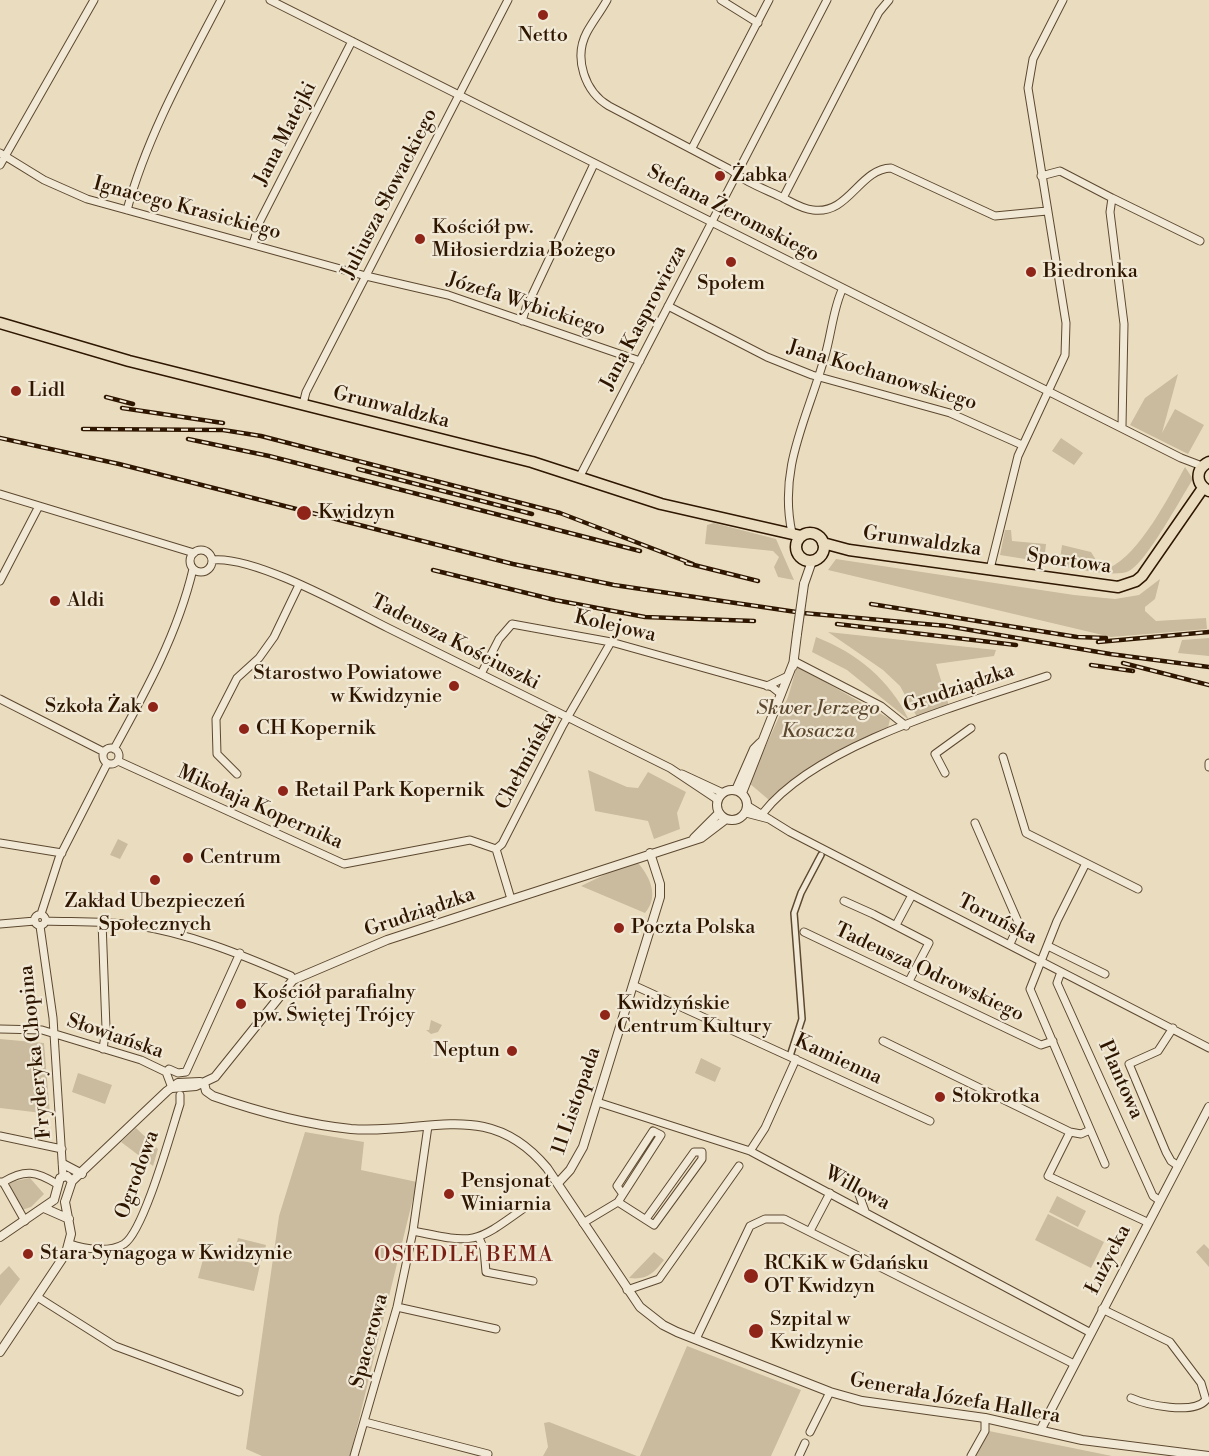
<!DOCTYPE html>
<html>
<head>
<meta charset="utf-8">
<style>
	body { margin:0 }
	canvas { display:block; background:#eaddbf }
</style>
</head>
<body>
<canvas width="1209" height="1456"></canvas>
<script>
const ctx = document.querySelector('canvas').getContext('2d');
ctx.lineJoin = 'round';
function fillPath(path, color) {
  ctx.fillStyle = color;
  ctx.fill(path, 'evenodd');
}
function strokePath(path, color, width, dash) {
  ctx.strokeStyle = color;
  ctx.lineWidth = width;
  ctx.lineCap = dash ? 'butt' : 'round';
  ctx.setLineDash(dash || []);
  ctx.stroke(path);
}
function drawText(font, color, halo, rows, align = 'center') {
  ctx.font = font + ' "Libre Bodoni",serif';
  ctx.lineWidth = 4.5;
  ctx.setLineDash([]);
  ctx.textBaseline = 'middle';
  ctx.strokeStyle = halo;
  ctx.fillStyle = color;
  for (const [text, x, y, turn = 0] of rows) {
    ctx.save();
    ctx.translate(x, y);
    ctx.rotate((+turn || 0) * Math.PI / 180);
    ctx.textAlign = isNaN(turn) ? turn : align;
    if (halo) ctx.strokeText(text, 0, 0);
    ctx.fillText(text, 0, 0);
    ctx.restore();
  }
}
fillPath(new Path2D(`
	M 1178,374 L 1162,433 L 1175,409 L 1204,425 L 1188,454 L 1130,425 L 1145,398 Z
	M 1061,438 L 1083,453 L 1074,465 L 1052,451 Z
	M 1185,467 L 1193,479 C 1181,498 1146,563 1129,571 C 1114,578 1076,568 1059,566 L 1062,545 L 1091,552 L 1096,560 L 1109,568 C 1139,555 1170,495 1185,467 Z
	M 714,523 L 776,539 L 794,580 L 778,577 L 774,567 L 779,557 L 773,551 L 705,544 L 707,525 Z
	M 1005,530 L 1011,530 L 1012,541 L 1046,544 L 1044,562 L 1000,555 Z
	M 836,559 L 1074,595 L 1115,599 L 1139,595 L 1160,579 L 1155,599 L 1145,607 L 1145,611 L 1156,621 L 1206,618 L 1207,629 L 1111,637 L 828,570 Z
	M 828,632 L 996,650 L 994,656 L 936,664 L 949,706 L 917,717 L 900,686 L 883,670 Z
	M 816,637 C 857,653 890,680 909,720 L 847,670 L 812,652 Z
	M 1209,638 L 1209,656 L 1178,653 L 1182,640 Z
	M 797,666 L 890,719 L 888,728 L 796,777 L 769,800 L 749,783 L 788,697 Z
	M 588,770 L 627,787 L 638,788 L 648,772 L 686,792 L 677,813 L 680,829 L 654,839 L 648,821 L 595,811 Z
	M 118,839 L 128,844 L 120,859 L 110,855 Z
	M 638,863 C 651,878 659,897 645,913 L 581,886 L 610,872 Z
	M 431,1020 L 442,1025 L 438,1032 L 431,1034 L 426,1030 L 429,1030 Z
	M 0,1039 L 44,1043 L 50,1114 L 0,1108 Z
	M 701,1058 L 721,1068 L 715,1082 L 695,1073 Z
	M 78,1073 L 112,1085 L 105,1104 L 72,1092 Z
	M 136,1128 L 158,1149 L 153,1166 L 121,1142 Z
	M 305,1132 L 364,1142 L 361,1170 L 417,1182 L 350,1456 L 262,1456 L 246,1449 L 279,1216 Z
	M 30,1178 L 44,1194 L 31,1207 L 22,1210 L 10,1187 L 10,1182 Z
	M 1057,1196 L 1086,1211 L 1078,1227 L 1049,1212 Z
	M 1048,1214 L 1104,1242 L 1091,1268 L 1035,1240 Z
	M 238,1238 L 266,1245 L 262,1261 L 234,1254 Z
	M 1204,1244 L 1209,1249 L 1209,1267 L 1196,1252 Z
	M 205,1252 L 260,1265 L 254,1291 L 198,1278 Z
	M 654,1252 L 664,1260 C 653,1274 647,1280 629,1278 Z
	M 9,1266 L 20,1279 L 0,1306 L 0,1275 Z
	M 687,1346 L 801,1390 L 771,1456 L 640,1456 Z
	M 549,1422 L 637,1456 L 543,1456 L 548,1447 L 544,1423 Z
	M 989,1431 L 1112,1456 L 975,1456 Z`), '#cabb9f');
const pedestrian = new Path2D(`
	M 790,1056 L 802,1019 L 794,913 L 801,893 L 821,855`);
const minor = new Path2D(`
	M 270,0 L 1181,458 L 1202,466
	M 607,0 C 601,11 593,21 587,32 C 573,58 585,92 609,106 L 731,170 C 745,182 762,188 779,196 C 790,201 801,209 813,210 C 849,215 859,169 891,168 L 995,216 L 1047,211
	M 721,0 L 758,23
	M 692,148 L 769,0
	M 0,153 L 44,180 L 87,199 L 366,276 L 448,295 L 640,361
	M 0,165 L 94,0
	M 1041,176 L 1060,171 L 1112,198 L 1110,212 L 1124,324 L 1122,426
	M 783,198 L 879,12 L 889,0
	M 1112,198 L 1200,241
	M 127,210 C 147,136 186,67 221,0
	M 253,244 L 260,221 L 352,41
	M 668,306 L 767,357 L 812,375 L 950,413 L 1022,445
	M 522,321 L 526,308 L 594,164
	M 303,404 L 306,392 L 508,0
	M 580,476 L 827,0
	M 0,494 L 194,553
	M 792,533 C 778,468 807,419 824,359 C 831,338 833,307 843,288
	M190 561a11 11 0 1 1 22 0a11 11 0 1 1-22 0Z
	M 212,560 C 254,555 348,608 388,628 C 482,674 576,721 670,768 L 718,800
	M 990,569 L 1018,456 L 1065,355 L 1066,323 L 1028,88 L 1033,59 L 1063,0
	M 0,581 L 39,506
	M 794,661 L 881,706 L 906,726
	M 481,674 L 499,639 L 512,624 L 611,642 L 772,687 L 781,694
	M 767,686 L 786,677
	M 0,699 L 104,752
	M103 756a8 8 0 1 1 16 0a8 8 0 1 1-16 0Z
	M 114,749 C 146,691 178,633 193,569
	M 1003,757 L 1026,833 L 1138,889
	M 118,761 L 344,864 L 470,840 L 496,849
	M 1209,763 L 1209,767
	M 945,773 L 935,754 L 971,728
	M 237,774 L 217,754 L 216,719 L 237,678 L 259,658 L 274,637 L 299,585
	M 682,774 L 723,793
	M 748,806 L 790,832 L 1209,1048
	M 746,813 L 769,819
	M 763,813 C 817,744 964,704 1047,676
	M 975,823 L 1019,924 L 1010,944
	M 0,843 L 62,853
	M 496,849 L 502,844 L 563,725 L 611,642
	M 496,849 L 511,899
	M 1086,863 L 1057,921 L 1030,989 L 1105,1164
	M 844,901 L 873,914 L 929,943 L 909,981
	M 41,914 L 59,858 L 107,764
	M34.5 920a5.5 5.5 0 1 1 11 0a5.5 5.5 0 1 1-11 0Z
	M 46,921 C 75,922 104,921 133,925 C 189,933 240,954 291,976 L 293,980
	M 102,922 L 106,1028 L 103,1049
	M 0,924 L 35,921
	M 896,925 L 912,895
	M 40,926 L 53,1018 L 63,1176
	M 804,932 L 1041,1045 L 1053,1041
	M 1048,946 L 1105,974
	M 1061,972 L 1057,983 L 1153,1196 L 1159,1200
	M 633,985 L 930,1121
	M 1173,1028 L 1158,1051 L 1129,1064 L 1166,1152 L 1171,1161 L 1177,1165
	M 0,1029 L 42,1030 L 141,1060 L 166,1072 L 172,1088
	M 883,1041 L 1070,1132 L 1081,1134 L 1090,1130
	M 166,1072 L 169,1069 L 178,1073 L 186,1072 L 240,953
	M 597,1102 L 750,1151 L 1091,1333
	M 1070,1132 L 1048,1176 L 1147,1222
	M 0,1136 L 62,1149
	M 750,1151 L 765,1128 L 796,1059
	M 853,1178 L 865,1211
	M 0,1182 L 3,1182 L 25,1221
	M 3,1182 C 25,1169 36,1171 57,1184
	M 618,1202 L 654,1225 L 702,1159 L 702,1152 L 694,1152 L 646,1219
	M 583,1223 L 618,1202 L 661,1135 L 653,1131 L 617,1186 L 622,1193
	M 413,1231 C 477,1244 474,1244 527,1206
	M 810,1231 L 830,1193
	M 479,1238 L 484,1249 L 486,1272 L 533,1281
	M 70,1244 C 85,1249 109,1253 124,1244 C 144,1231 171,1132 180,1104 L 180,1095
	M 627,1290 L 659,1279 L 739,1166
	M 39,1298 L 115,1346 L 239,1392
	M 397,1307 L 496,1329
	M 1102,1309 L 1170,1342 L 1201,1383 L 1206,1400 C 1193,1415 1147,1405 1131,1398
	M 696,1339 L 750,1226 L 765,1219 L 784,1219 L 1074,1364
	M 365,1422 L 488,1454
	M 810,1432 L 830,1392
	M 354,1456 L 397,1307 L 413,1231 L 428,1126
	M 799,1456 L 805,1443
	M 971,1456 L 985,1431 L 985,1418`);
const tertiary = new Path2D(`
	M 804,584 L 812,561
	M 793,666 L 797,634
	M717 805a15 15 0 1 1 30 0a15 15 0 1 1-30 0Z
	M 736,790 L 754,749 L 760,743
	M 742,793 L 794,661
	M 694,838 L 719,813
	M 204,1083 L 206,1091 L 213,1096 C 259,1112 302,1124 351,1129 C 428,1135 488,1097 547,1168 L 640,1307 L 663,1325 L 677,1332 L 830,1392 L 862,1401 L 985,1418 L 1082,1440 L 1209,1456
	M 172,1088 L 196,1086 L 215,1077 L 293,980 L 387,940 L 701,838 L 726,819
	M 63,1164 L 82,1174
	M 72,1181 L 167,1091 L 178,1083 L 200,1082
	M 558,1183 L 570,1170 L 583,1147 L 660,897 L 660,884 L 650,853
	M 54,1200 L 60,1178 L 67,1176 L 72,1181
	M 65,1202 L 72,1181
	M 44,1208 L 69,1219
	M 0,1237 L 54,1200
	M 0,1352 L 66,1253 L 71,1234 L 65,1202
	M 1041,1429 L 1209,1107`);
const primary = new Path2D(`
	M 0,323 L 129,361 L 532,462 L 661,504 L 801,536
	M 1209,491 C 1195,484 1195,469 1209,462
	M796 547a14 14 0 1 1 28 0a14 14 0 1 1-28 0Z
	M 823,543 L 849,550 L 1118,587 L 1136,581 L 1142,576 L 1203,488`);
strokePath(pedestrian, '#5d4830', 8);
strokePath(minor, '#5d4830', 9);
strokePath(tertiary, '#5d4830', 10);
strokePath(primary, '#2e1600', 13);
strokePath(pedestrian, '#f1e9d5', 5);
strokePath(minor, '#f1e9d5', 7);
strokePath(tertiary, '#f1e9d5', 8);
strokePath(primary, '#eaddbf', 10);
const rail = new Path2D(`
	M 106,397 L 133,404
	M 122,408 L 223,423
	M 83,429 L 223,430 L 261,436 L 560,513 L 693,564
	M 0,438 L 119,464 L 513,564 L 614,585 L 803,613 L 947,626 L 1110,654 L 1209,667
	M 188,439 L 269,456 L 640,551
	M 358,469 L 532,514
	M 686,563 L 758,581
	M 433,570 L 555,600 L 645,617 L 754,621
	M 871,604 L 1077,637 L 1106,638
	M 837,624 L 1016,645
	M 1098,642 L 1209,632
	M 1123,663 L 1209,685
	M 1091,665 L 1133,671`);
strokePath(rail, '#2e1600', 4.5);
strokePath(rail, '#f1e9d5', 2, [7]);
const tertiaryBridge = new Path2D(`
	M 797,634 L 804,584`);
strokePath(tertiaryBridge, '#5d4830', 10, []);
strokePath(tertiaryBridge, '#f1e9d5', 8);
for (const [x, y, r, color] of [
	[543,15,6,"#8f2418"],
	[720,176,6,"#8f2418"],
	[420,239,6,"#8f2418"],
	[731,262,6,"#8f2418"],
	[1031,272,6,"#8f2418"],
	[16,391,6,"#8f2418"],
	[304,513,8,"#8f2418"],
	[55,601,6,"#8f2418"],
	[454,686,6,"#8f2418"],
	[153,707,6,"#8f2418"],
	[244,729,6,"#8f2418"],
	[283,791,6,"#8f2418"],
	[188,858,6,"#8f2418"],
	[155,880,6,"#8f2418"],
	[619,928,6,"#8f2418"],
	[241,1004,6,"#8f2418"],
	[605,1015,6,"#8f2418"],
	[512,1051,6,"#8f2418"],
	[940,1097,6,"#8f2418"],
	[449,1194,6,"#8f2418"],
	[28,1254,6,"#8f2418"],
	[751,1276,8,"#8f2418"],
	[756,1331,8,"#8f2418"]
]) {
  const dot = new Path2D();
  dot.arc(x, y, r, 0, 2 * Math.PI);
  ctx.fillStyle = color;
  ctx.fill(dot);
  strokePath(dot, '#f1e9d5', 2);
}
drawText('20px', '#2e1600', '#f1e9d5', [
	["Netto",543,36,"center"],
	["Żabka",732,176],
	["Kościół pw.",432,228],
	["Miłosierdzia Bożego",432,251],
	["Biedronka",1043,272],
	["Społem",731,284,"center"],
	["Lidl",28,391],
	["Kwidzyn",318,513],
	["Aldi",67,601],
	["Starostwo Powiatowe",442,674,"right"],
	["w Kwidzynie",442,697,"right"],
	["Szkoła Żak",141,707,"right"],
	["CH Kopernik",256,729],
	["Retail Park Kopernik",295,791],
	["Centrum",200,858],
	["Zakład Ubezpieczeń",155,902,"center"],
	["Społecznych",155,925,"center"],
	["Poczta Polska",631,928],
	["Kościół parafialny",253,993],
	["pw. Świętej Trójcy",253,1016],
	["Kwidzyńskie",617,1004],
	["Centrum Kultury",617,1027],
	["Neptun",500,1051,"right"],
	["Stokrotka",952,1097],
	["Pensjonat",461,1182],
	["Winiarnia",461,1205],
	["Stara Synagoga w Kwidzynie",40,1254],
	["RCKiK w Gdańsku",764,1264],
	["OT Kwidzyn",764,1287],
	["Szpital w",770,1320],
	["Kwidzynie",770,1343]
], 'left');
drawText('20px', '#2e1600', '#f1e9d5', [
	["Jana Matejki",286,134,-63],
	["Juliusza Słowackiego",390,194,-63],
	["Ignacego Krasickiego",187,209,15],
	["Stefana Żeromskiego",733,214,27],
	["Józefa Wybickiego",526,305,18],
	["Jana Kasprowicza",644,318,-62],
	["Jana Kochanowskiego",882,376,17],
	["Grunwaldzka",391,408,14],
	["Grunwaldzka",922,542,8],
	["Sportowa",1069,562,8],
	["Kolejowa",615,627,13],
	["Tadeusza Kościuszki",455,643,27],
	["Grudziądzka",959,689,-19],
	["Chełmińska",527,761,-62],
	["Mikołaja Kopernika",260,808,24],
	["Grudziądzka",420,913,-19],
	["Toruńska",997,920,27],
	["Tadeusza Odrowskiego",929,973,25],
	["Słowiańska",115,1037,19],
	["Fryderyka Chopina",36,1052,-96],
	["Kamienna",838,1060,25],
	["Plantowa",1120,1080,66],
	["11 Listopada",577,1101,-71],
	["Ogrodowa",138,1175,-70],
	["Willowa",857,1189,28],
	["Łużycka",1109,1260,-63],
	["Spacerowa",370,1341,-75],
	["Generała Józefa Hallera",955,1399,10]
]);
drawText('italic 20px', '#5d4830', '#f1e9d5', [
	["Skwer Jerzego",818,709],
	["Kosacza",818,732]
]);
ctx.letterSpacing = '1.5px';
drawText('21px', '#7a1f14', '#f1e9d5', [
	["OSIEDLE BEMA",464,1256]
]);
ctx.letterSpacing = '0px';
</script>
</body>
</html>
